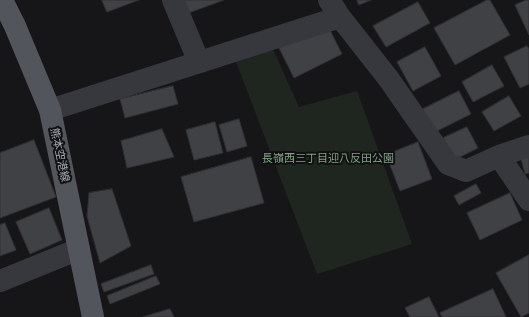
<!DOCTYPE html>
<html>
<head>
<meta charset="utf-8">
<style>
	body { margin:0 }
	canvas { display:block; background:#161618 }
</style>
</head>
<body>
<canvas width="529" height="317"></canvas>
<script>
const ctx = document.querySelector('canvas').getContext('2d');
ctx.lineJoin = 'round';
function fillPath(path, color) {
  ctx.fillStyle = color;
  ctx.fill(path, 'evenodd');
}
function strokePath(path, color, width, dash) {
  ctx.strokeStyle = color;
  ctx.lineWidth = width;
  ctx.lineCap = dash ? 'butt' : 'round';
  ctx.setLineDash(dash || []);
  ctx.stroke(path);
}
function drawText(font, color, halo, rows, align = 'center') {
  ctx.font = font + ' Roboto,"Noto Sans JP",sans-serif';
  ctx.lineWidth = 4;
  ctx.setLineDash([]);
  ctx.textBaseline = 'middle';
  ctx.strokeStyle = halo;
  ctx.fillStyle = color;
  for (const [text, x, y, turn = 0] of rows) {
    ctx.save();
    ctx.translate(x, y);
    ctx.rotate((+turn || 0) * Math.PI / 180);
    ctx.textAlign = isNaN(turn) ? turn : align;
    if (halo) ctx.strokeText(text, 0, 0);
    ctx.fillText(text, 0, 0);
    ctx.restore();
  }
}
fillPath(new Path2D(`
	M 272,47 L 299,107 L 357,91 L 412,244 L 317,274 L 235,59 Z`), '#1e261f');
const building = new Path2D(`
	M 102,0 L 139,0 L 107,12 Z
	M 177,0 L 224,0 L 183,15 Z
	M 357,0 L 371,0 L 359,5 Z
	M 487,0 L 490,0 L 510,35 L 455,65 L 434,28 Z
	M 526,0 L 529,0 L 529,35 L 515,5 Z
	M 418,2 L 430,23 L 386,47 L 373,26 Z
	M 327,24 L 342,54 L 294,78 L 279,48 Z
	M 527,46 L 529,49 L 529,84 L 520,88 L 504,57 Z
	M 425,47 L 441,76 L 413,91 L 397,62 Z
	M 492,65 L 504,86 L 473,102 L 462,82 Z
	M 173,86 L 178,104 L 125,118 L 120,99 Z
	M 459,91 L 471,114 L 433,133 L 421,110 Z
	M 509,96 L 521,116 L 494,131 L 482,112 Z
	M 239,119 L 247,146 L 227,152 L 219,125 Z
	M 215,122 L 223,153 L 194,160 L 186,130 Z
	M 467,127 L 478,148 L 454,160 L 443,138 Z
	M 162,129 L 174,157 L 127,168 L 121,141 Z
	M 34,140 L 56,197 L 0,218 L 0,153 Z
	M 418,142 L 432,179 L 400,191 L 386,155 Z
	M 529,148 L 529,173 L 525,174 L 519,151 Z
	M 251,157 L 264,203 L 194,222 L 181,177 Z
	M 476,184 L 481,193 L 459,205 L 454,196 Z
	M 112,189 L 131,246 L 100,263 L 87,216 L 89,193 Z
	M 510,193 L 522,220 L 480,240 L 467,213 Z
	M 49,208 L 62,240 L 30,254 L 16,222 Z
	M 5,223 L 16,250 L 0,256 L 0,225 Z
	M 529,255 L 529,313 L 521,317 L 496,273 Z
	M 151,265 L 154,274 L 104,292 L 101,284 Z
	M 156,276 L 160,284 L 110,304 L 107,296 Z
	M 493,289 L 506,317 L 442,317 L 440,313 Z
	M 429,297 L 439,317 L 410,317 L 405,308 Z
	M 170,309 L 174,317 L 143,317 Z`);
fillPath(building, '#404145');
strokePath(building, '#303034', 1);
strokePath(new Path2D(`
	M 173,0 L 199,62
	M 329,0 L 340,17 L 388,78 L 448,164 L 466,171 L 499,156 L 529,146
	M 50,110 L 340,17
	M 499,156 L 529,200
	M 0,281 L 79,249`), '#37383d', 22);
strokePath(new Path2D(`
	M 2,0 L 15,26 L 50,110 L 93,317`), '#53555c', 22);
drawText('11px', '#a8adb8', '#111113', [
	["熊本空港線",59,155,78]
]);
drawText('11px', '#7fa381', '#111113', [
	["長嶺西三丁目迎八反田公園",328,159]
]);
</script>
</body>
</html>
